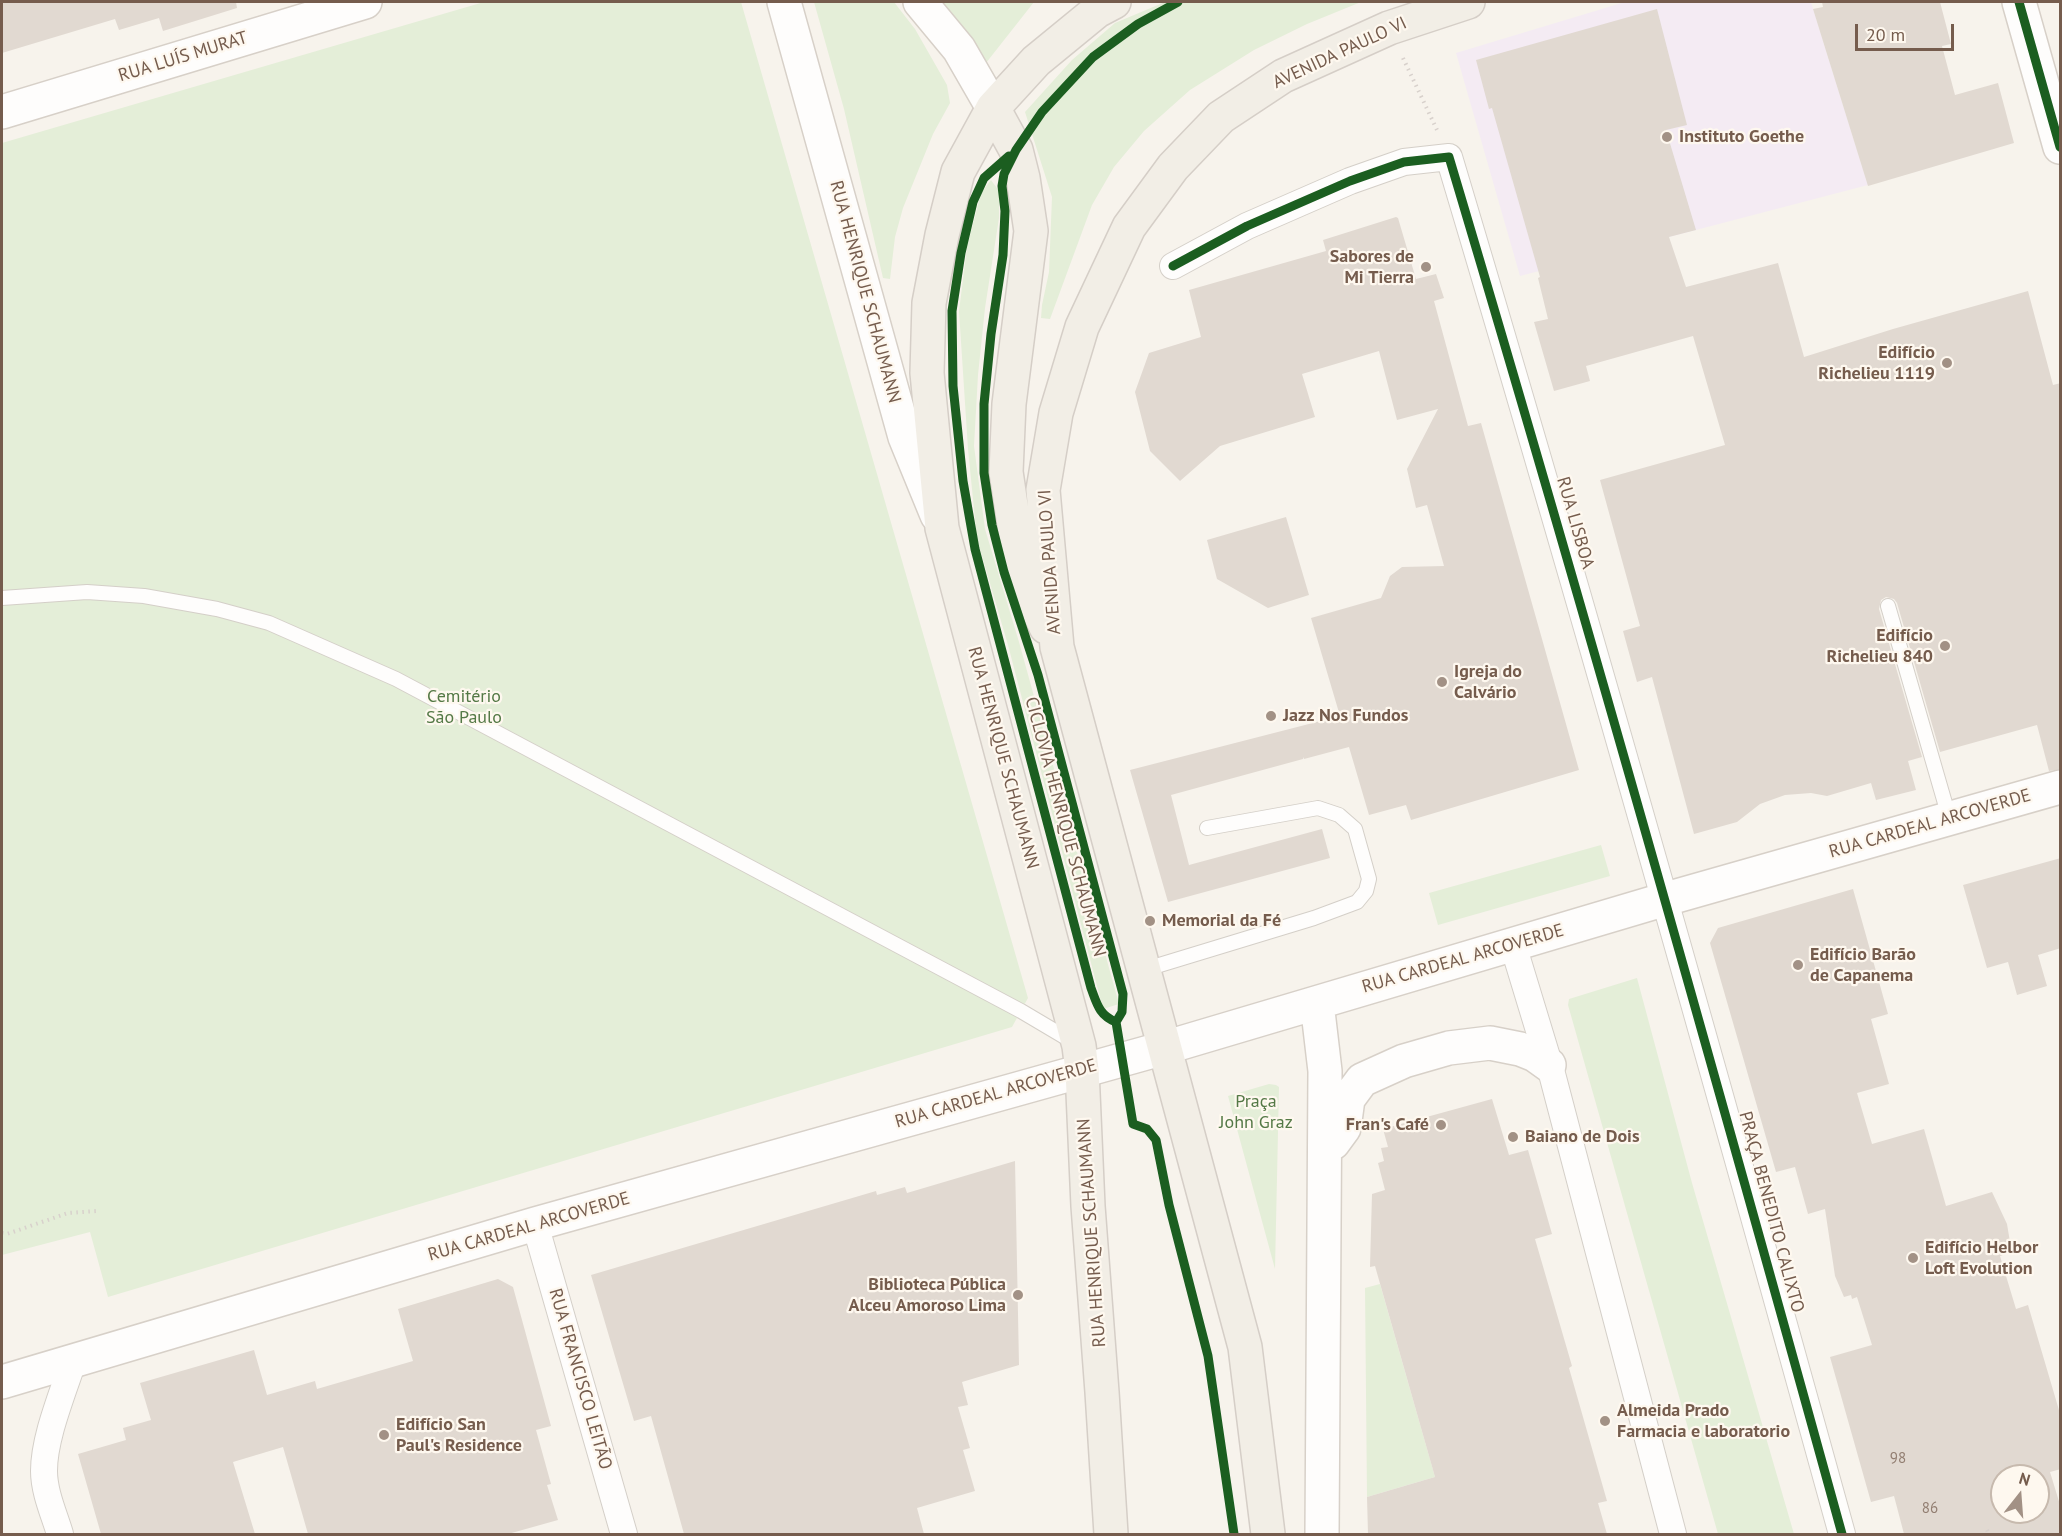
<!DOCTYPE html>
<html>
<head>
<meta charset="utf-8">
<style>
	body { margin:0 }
	#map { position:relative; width:2062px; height:1536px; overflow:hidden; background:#f7f3ec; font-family:"PT Sans",sans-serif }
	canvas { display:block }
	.frame { position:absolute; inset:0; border:3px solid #755c4d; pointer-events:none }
	.north { position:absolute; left:1990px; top:1464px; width:60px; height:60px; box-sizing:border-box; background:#fef8ef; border:2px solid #c7baae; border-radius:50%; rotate:17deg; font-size:16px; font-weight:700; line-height:24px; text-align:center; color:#755c4d }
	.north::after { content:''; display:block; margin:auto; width:21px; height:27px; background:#a29185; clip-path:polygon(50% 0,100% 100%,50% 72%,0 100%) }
	.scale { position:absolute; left:1855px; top:24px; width:99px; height:27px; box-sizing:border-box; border:3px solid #755c4d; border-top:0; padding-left:8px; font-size:18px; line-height:21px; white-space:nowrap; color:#755c4d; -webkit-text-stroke:4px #fef8ef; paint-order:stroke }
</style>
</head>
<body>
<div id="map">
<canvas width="2062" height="1536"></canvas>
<div class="frame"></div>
<div class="north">N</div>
<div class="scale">20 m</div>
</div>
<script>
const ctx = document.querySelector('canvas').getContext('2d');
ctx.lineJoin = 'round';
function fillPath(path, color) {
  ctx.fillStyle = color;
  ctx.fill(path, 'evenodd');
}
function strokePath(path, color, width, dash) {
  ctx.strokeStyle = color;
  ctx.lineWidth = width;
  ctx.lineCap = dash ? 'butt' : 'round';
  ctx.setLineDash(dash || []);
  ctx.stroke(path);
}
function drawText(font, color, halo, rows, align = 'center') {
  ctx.font = font + ' "PT Sans",sans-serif';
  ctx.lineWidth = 4.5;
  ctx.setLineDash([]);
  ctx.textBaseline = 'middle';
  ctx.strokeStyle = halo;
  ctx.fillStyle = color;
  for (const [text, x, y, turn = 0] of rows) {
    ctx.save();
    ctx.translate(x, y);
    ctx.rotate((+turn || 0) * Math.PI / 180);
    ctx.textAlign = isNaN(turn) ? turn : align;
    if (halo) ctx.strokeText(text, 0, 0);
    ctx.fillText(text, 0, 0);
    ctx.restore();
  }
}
fillPath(new Path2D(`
	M 1625,2 L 1811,2 L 1868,185 L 1520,276 L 1456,53 Z`), '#f4ebf3');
fillPath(new Path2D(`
	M 484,2 L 741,2 L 1028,998 L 1012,1027 L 108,1297 L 90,1232 L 2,1255 L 2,143 Z
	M 814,2 L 894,2 L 915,29 L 947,85 L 950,103 L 933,134 L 903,208 L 895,237 L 890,279 L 883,278 L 844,109 Z
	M 936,2 L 1034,2 L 986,63 Z
	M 1165,2 L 1361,2 L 1307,24 L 1254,50 L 1190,90 L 1144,131 L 1114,167 L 1092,205 L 1050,319 L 1041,318 L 1042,305 L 1049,272 L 1052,197 L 1025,112 L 1072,60 L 1115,23 Z
	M 991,180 L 999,191 L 999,218 L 985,308 L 978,375 L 974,446 L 985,529 L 1019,642 L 1119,1004 L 1103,1009 L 1008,645 L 977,539 L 968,449 L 959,311 L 967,247 L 981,193 Z
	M 1601,845 L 1610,876 L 1438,925 L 1429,893 Z
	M 1637,978 L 1692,1183 L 1794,1534 L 1718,1534 L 1568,1005 L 1569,999 Z
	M 1269,1084 L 1276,1085 L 1279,1087 L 1275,1269 L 1228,1096 Z
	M 1380,1284 L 1435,1477 L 1367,1497 L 1365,1288 Z`), '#e4eed8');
fillPath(new Path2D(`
	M 2,2 L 236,2 L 237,8 L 163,31 L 159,18 L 119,30 L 115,19 L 2,53 Z
	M 1822,2 L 1940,2 L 1951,44 L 1942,46 L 1955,95 L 1998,83 L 2014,143 L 1868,186 L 1813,9 L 1823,7 Z
	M 1657,9 L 1687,125 L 1666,130 L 1696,230 L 1669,237 L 1686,287 L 1778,263 L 1804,357 L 1893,329 L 2028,291 L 2053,385 L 2061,383 L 2061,769 L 2049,771 L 2037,725 L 1940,752 L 1897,603 L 1894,599 L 1886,597 L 1881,600 L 1879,609 L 1922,757 L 1908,761 L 1916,790 L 1876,800 L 1871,783 L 1827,796 L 1811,793 L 1785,795 L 1760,804 L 1737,822 L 1694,834 L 1652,677 L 1637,682 L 1623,631 L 1640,626 L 1600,480 L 1725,445 L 1693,336 L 1586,366 L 1590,381 L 1554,391 L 1534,322 L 1548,319 L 1538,278 L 1540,277 L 1492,108 L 1489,109 L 1476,60 Z
	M 1396,217 L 1398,218 L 1416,279 L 1436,274 L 1444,298 L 1434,301 L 1468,426 L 1481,423 L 1579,770 L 1411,820 L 1406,805 L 1369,815 L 1349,747 L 1304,759 L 1303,757 L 1303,759 L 1171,795 L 1189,865 L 1322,829 L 1330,858 L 1168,902 L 1130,770 L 1340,716 L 1311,618 L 1381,598 L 1390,576 L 1402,567 L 1444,566 L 1427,505 L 1416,508 L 1407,469 L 1438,409 L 1397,420 L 1379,351 L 1302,374 L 1315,417 L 1220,446 L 1180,481 L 1150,451 L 1135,392 L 1149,353 L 1201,337 L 1189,290 L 1326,251 L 1323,240 Z
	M 1286,517 L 1309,595 L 1268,608 L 1217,579 L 1207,540 Z
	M 2061,858 L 2061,948 L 2038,955 L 2047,986 L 2017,995 L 2008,962 L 1987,968 L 1963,885 Z
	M 1853,889 L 1888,1014 L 1871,1019 L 1889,1084 L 1857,1093 L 1872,1144 L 1924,1129 L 1946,1206 L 1992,1192 L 2007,1224 L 2011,1248 L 2005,1249 L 2006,1254 L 2000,1256 L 2016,1309 L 2028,1305 L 2061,1417 L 2061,1469 L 2050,1472 L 2061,1508 L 2061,1534 L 1904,1534 L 1894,1496 L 1871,1502 L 1830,1357 L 1872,1345 L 1857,1297 L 1852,1299 L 1851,1295 L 1844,1297 L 1835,1276 L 1825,1209 L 1808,1214 L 1795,1167 L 1776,1172 L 1710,943 L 1718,928 ZM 2002,1476 L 2038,1476 L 2038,1512 L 2002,1512 Z
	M 1492,1099 L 1509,1155 L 1528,1150 L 1552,1234 L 1535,1239 L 1572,1366 L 1569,1368 L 1607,1501 L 1598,1503 L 1607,1534 L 1368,1534 L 1367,1497 L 1435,1477 L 1375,1266 L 1370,1267 L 1372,1194 L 1385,1190 L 1378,1163 L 1384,1161 L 1381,1148 L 1388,1147 L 1383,1129 Z
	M 1015,1161 L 1019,1365 L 962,1382 L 968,1405 L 958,1407 L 970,1448 L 963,1450 L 975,1491 L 917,1508 L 924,1534 L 684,1534 L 651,1416 L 634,1421 L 591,1275 L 876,1191 L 877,1195 L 905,1187 L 907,1193 Z
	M 498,1279 L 513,1287 L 551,1426 L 536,1430 L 551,1484 L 547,1485 L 558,1520 L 508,1534 L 308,1534 L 283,1447 L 233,1462 L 255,1534 L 101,1534 L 78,1454 L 126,1440 L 123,1428 L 151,1420 L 140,1383 L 254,1350 L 267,1395 L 315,1381 L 317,1389 L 413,1361 L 398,1309 Z`), '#e1d9d1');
const lane = new Path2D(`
	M 2,598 L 87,592 L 144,596 L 217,609 L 269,623 L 396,679 L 1021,1011 L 1075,1043
	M 1888,606 L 1949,817
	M 1143,970 L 1314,918 L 1357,902 L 1366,891 L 1369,879 L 1355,829 L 1339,815 L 1318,808 L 1207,828`);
const street = new Path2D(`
	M 1173,266 L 1247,226 L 1350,181 L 1404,162 L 1449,157 C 1586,615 1715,1074 1842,1534
	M 1513,945 L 1551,1070 L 1673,1534
	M 535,1224 L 624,1534
	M 60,1534 C 54,1514 44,1492 44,1471 C 44,1437 63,1393 73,1361`);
const secondary = new Path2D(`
	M 784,2 L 905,437 L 937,515
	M 920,2 L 959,49 L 993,108
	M 2019,2 L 2060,147
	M 2,112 L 365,2
	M 1317,1003 L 1325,1071 L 1322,1534
	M 1333,1143 L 1344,1128 L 1348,1099 L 1362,1080 L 1404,1061 L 1449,1048 L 1490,1043 L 1520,1049 L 1535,1055 L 1549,1065
	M 2,1382 L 535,1224 L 1164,1048 L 1666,899 L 2060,787`);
const primary = new Path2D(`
	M 993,108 L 1016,150 L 1023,178 L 1031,231 L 1009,404 L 1006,472 L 1016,538 L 1026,577 L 1033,600 L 1046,627
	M 1111,1534 L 1102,1392 L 1088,1206 L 1082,1070 L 1079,1046 L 942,528 L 927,373 L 929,303 L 942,235 L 958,172 L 993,108 L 1036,61 L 1097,11 L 1114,2
	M 1268,1534 L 1245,1347 L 1057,647 L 1043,490 L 1056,413 L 1082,327 L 1129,227 L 1173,167 L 1221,117 L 1283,76 L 1389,28 L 1468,2`);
strokePath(lane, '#d4cfc8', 16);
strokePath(street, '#d4cfc8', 28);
strokePath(secondary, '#d7d0c8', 36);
strokePath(primary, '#d5cec7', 36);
strokePath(new Path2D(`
	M 1403,58 L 1437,130
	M 2,1233 L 7,1234 L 68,1213 L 97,1211
	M 1987,1530 L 1989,1534`), '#d8d1cc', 4, [1.5, 4.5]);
strokePath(lane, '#fefdfc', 14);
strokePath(street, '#fefdfc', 26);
strokePath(secondary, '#fefdfc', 33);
strokePath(primary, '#f2eee6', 33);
strokePath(new Path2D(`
	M 1178,2 L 1138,24 L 1093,57 L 1042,112 L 1016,150 L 1004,174 L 1002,186 L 1005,211 L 1003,255 L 991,334 L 984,404 L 984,473 L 992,525 L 1004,572 L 1038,675 L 1123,994 L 1122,1012 L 1116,1022 L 1133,1124 L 1147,1129 L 1156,1140 L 1169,1205 L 1208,1356 L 1234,1534
	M 2019,2 L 2060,147
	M 1009,156 L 984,178 L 973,202 L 961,253 L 952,311 L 953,386 L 963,481 L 975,549 L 1091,988 C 1097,1004 1099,1015 1116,1022
	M 1173,266 L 1247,226 L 1350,181 L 1404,162 L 1449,157 C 1586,615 1715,1074 1842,1534`), '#1b5e20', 9);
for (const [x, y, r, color] of [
	[1667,137,6,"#a29185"],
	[1426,267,6,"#a29185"],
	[1947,363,6,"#a29185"],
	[1945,646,6,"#a29185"],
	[1442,682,6,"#a29185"],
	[1271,716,6,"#a29185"],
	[1150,921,6,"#a29185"],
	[1798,965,6,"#a29185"],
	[1441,1125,6,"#a29185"],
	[1513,1137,6,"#a29185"],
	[1913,1258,6,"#a29185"],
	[1018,1295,6,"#a29185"],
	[1605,1421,6,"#a29185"],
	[384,1435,6,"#a29185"]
]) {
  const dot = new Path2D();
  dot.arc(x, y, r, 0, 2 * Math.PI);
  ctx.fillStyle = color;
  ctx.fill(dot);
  strokePath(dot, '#fef8ef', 2);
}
drawText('15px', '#927e71', null, [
	["98",1898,1459],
	["86",1930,1509]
]);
drawText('18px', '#755c4d', '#fef8ef', [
	["AVENIDA PAULO VI",1340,53,-25],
	["RUA LUÍS MURAT",183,57,-17],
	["RUA HENRIQUE SCHAUMANN",865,292,75],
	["RUA LISBOA",1575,523,74],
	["AVENIDA PAULO VI",1050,562,-94],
	["RUA HENRIQUE SCHAUMANN",1003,758,75],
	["RUA CARDEAL ARCOVERDE",1930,824,-16],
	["CICLOVIA HENRIQUE SCHAUMANN",1065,827,75],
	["RUA CARDEAL ARCOVERDE",1463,959,-16],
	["RUA CARDEAL ARCOVERDE",996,1094,-16],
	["PRAÇA BENEDITO CALIXTO",1771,1212,75],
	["RUA CARDEAL ARCOVERDE",529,1227,-16],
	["RUA HENRIQUE SCHAUMANN",1092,1233,-94],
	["RUA FRANCISCO LEITÃO",580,1379,74]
]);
drawText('bold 18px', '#755c4d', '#fef8ef', [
	["Instituto Goethe",1679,137],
	["Sabores de",1414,257,"right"],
	["Mi Tierra",1414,278,"right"],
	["Edifício",1935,353,"right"],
	["Richelieu 1119",1935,374,"right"],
	["Edifício",1933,636,"right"],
	["Richelieu 840",1933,657,"right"],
	["Igreja do",1454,672],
	["Calvário",1454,693],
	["Jazz Nos Fundos",1283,716],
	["Memorial da Fé",1162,921],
	["Edifício Barão",1810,955],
	["de Capanema",1810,976],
	["Fran's Café",1429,1125,"right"],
	["Baiano de Dois",1525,1137],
	["Edifício Helbor",1925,1248],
	["Loft Evolution",1925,1269],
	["Biblioteca Pública",1006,1285,"right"],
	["Alceu Amoroso Lima",1006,1306,"right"],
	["Almeida Prado",1617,1411],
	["Farmacia e laboratorio",1617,1432],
	["Edifício San",396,1425],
	["Paul's Residence",396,1446]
], 'left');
drawText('18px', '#547946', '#fef8ef', [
	["Cemitério",464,697],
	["São Paulo",464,718],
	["Praça",1256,1102],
	["John Graz",1256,1123]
]);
</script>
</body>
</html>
